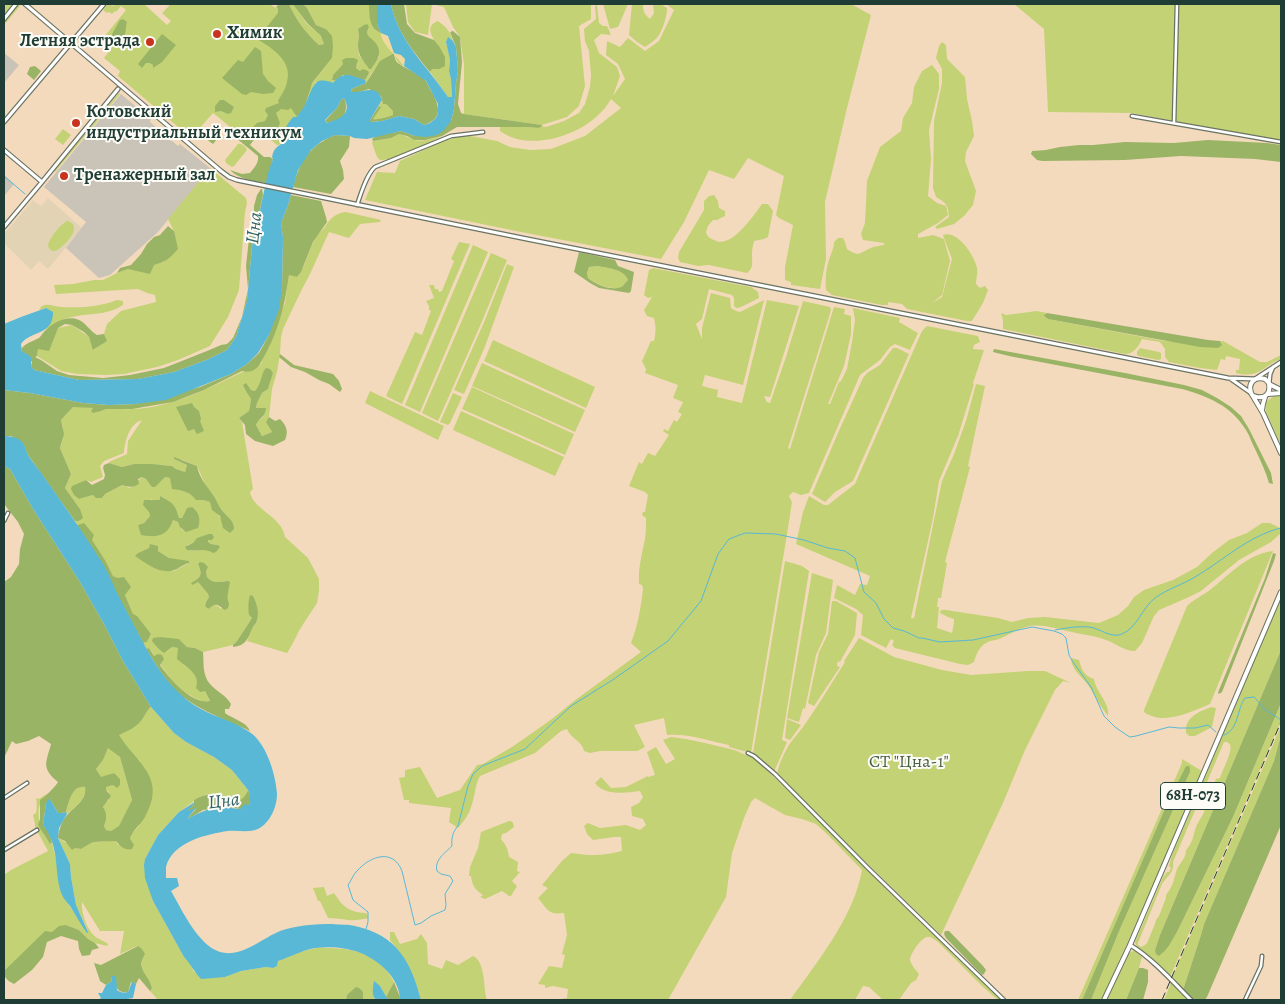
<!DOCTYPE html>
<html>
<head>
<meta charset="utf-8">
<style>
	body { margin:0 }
	#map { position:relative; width:1285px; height:1004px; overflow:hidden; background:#f4dabc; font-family:Alegreya,serif }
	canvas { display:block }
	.frame { position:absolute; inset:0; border:5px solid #1f3d34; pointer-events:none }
</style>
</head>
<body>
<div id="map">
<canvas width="1285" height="1004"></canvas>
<div class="frame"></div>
</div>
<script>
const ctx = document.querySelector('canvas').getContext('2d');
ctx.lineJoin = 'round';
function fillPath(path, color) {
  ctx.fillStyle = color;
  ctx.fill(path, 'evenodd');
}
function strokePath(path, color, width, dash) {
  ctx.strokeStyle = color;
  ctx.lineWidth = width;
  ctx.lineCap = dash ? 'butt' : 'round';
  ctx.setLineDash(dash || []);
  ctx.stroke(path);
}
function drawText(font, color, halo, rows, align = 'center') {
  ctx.font = font + ' Alegreya,serif';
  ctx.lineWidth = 4;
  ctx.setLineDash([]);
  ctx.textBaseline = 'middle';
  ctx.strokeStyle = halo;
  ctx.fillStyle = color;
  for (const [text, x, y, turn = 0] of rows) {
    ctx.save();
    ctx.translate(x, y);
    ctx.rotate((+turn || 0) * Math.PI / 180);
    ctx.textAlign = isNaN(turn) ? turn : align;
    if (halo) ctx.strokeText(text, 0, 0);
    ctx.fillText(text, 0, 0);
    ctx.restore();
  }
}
fillPath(new Path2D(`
	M 48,198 L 82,228 L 48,269 L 39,261 L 31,270 L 4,243 L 4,234 L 33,200 L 41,206 Z`), '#e2d3b5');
fillPath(new Path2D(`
	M 4,53 L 19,65 L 4,83 Z
	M 121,94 L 151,119 L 150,122 L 178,146 L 180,144 L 210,168 L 158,232 L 110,275 L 99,278 L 66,248 L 86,222 L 44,187 Z
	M 4,175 L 14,184 L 4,196 Z`), '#cac3b8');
fillPath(new Path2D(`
	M 7,4 L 17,4 L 20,6 L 4,25 L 4,7 Z
	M 108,4 L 113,6 L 115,4 L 144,4 L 167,25 L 171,21 L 162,13 L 169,6 L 169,4 L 184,4 L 186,5 L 188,4 L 269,4 L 278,9 L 313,82 L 332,58 L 326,29 L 316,25 L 307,8 L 303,4 L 369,4 L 369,13 L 376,31 L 381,33 C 382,45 397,56 404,66 C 397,64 396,59 394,53 C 381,59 372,71 366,83 L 365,80 L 369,73 L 360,71 L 356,68 L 358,63 L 343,64 L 333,75 L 332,80 L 336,80 L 333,83 L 316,82 L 297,117 L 293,117 C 285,126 286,139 279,145 L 277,145 L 260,131 L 250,143 L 213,113 L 192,137 L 190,137 L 118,76 L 120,71 L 104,58 L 114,45 L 104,37 L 126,10 L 121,6 L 116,12 L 115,11 L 112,14 L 109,12 L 107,13 L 103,10 ZM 369,27 L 367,32 L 368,36 L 375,42 L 379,57 L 371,69 L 369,69 L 359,55 L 358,47 L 359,32 Z
	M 289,4 L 293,4 L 295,5 L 306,23 L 321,36 L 324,44 L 319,45 C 305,32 296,20 289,4 Z
	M 406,4 L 591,4 L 591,19 L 579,26 L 585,86 L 579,106 L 567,117 L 542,125 L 464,114 L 464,65 L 460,37 L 453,27 L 444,7 L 432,4 L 428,35 L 415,32 L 408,22 Z
	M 603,4 L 628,4 L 618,27 L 610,29 Z
	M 632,4 L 643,4 C 643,11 644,14 650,19 L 654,13 L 653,6 L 654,4 L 661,4 L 667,8 C 667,14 666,16 665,21 C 660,35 659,38 645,47 L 637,42 L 629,35 Z
	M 666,4 L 851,4 L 871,15 L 847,108 L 825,202 L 826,259 L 820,289 L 791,285 L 791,282 L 785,280 L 785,267 L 793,225 L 779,218 L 776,215 L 784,176 L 748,158 L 734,179 L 709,170 L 684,222 L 661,259 L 516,231 L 365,200 L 377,172 L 395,173 L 400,161 L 441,142 L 460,136 L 470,136 L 497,141 L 510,147 L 530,150 L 551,149 L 585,136 L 621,108 L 611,99 C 595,128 553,145 522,140 C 514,139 506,135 500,131 L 500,127 L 526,127 L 539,128 L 542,126 L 546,127 L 564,121 L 579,113 L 585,104 L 590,87 L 591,75 L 589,51 L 585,41 L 584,29 L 596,19 L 595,6 L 597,5 L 599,23 L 603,26 L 607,26 L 611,35 L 601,34 L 594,40 L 599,53 L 617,67 L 620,76 L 613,96 L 625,79 L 618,64 L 606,55 L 607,41 L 620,47 L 628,38 L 645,51 L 659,41 L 674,10 Z
	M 1014,4 L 1281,4 L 1281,141 L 1132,113 L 1048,112 L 1044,29 Z
	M 438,21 C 446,27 450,31 453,41 L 448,38 L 446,42 L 450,60 L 449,71 L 451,79 L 452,97 L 448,97 L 430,72 L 439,46 C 432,38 424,26 438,21 Z
	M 942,42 L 946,45 L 947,59 L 965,77 L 967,99 L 972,121 L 974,136 L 966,152 L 965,161 L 976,191 L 973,205 L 964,216 L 954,224 L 937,229 L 935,227 L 949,217 C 948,204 946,203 936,197 L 933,188 L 934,121 L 942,83 L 942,69 L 936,58 L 939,46 Z
	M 932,65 L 939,74 L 939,89 L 929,130 L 931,159 L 928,196 L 937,203 L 946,206 L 948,215 L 938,223 L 918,234 L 918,238 L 933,235 L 944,239 L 950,261 L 942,295 L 932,303 L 942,297 L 952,259 L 943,235 C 957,229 975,256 977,268 C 978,273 976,279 976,284 L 980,288 L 985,286 L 988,290 L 983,303 L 972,321 L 967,321 L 907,309 L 902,304 L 888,302 L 888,305 L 882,305 L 832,295 L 826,290 C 825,280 826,267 830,257 C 832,251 834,248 834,242 L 838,238 L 843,238 L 845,242 L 847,249 C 860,258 860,252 871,248 C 875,246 880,246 884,245 L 884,243 L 863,240 L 861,234 L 865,223 L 867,181 L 880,147 L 901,131 L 903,118 L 912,103 L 914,87 L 922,71 Z
	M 119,93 L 120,94 L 55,172 L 54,171 Z
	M 382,100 L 383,104 L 386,104 L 393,111 L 393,115 L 380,119 L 373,119 L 380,107 L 379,106 Z
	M 63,129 L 71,135 L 63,145 L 55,139 Z
	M 399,134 C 404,135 409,138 414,140 C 423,142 434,138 442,136 C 429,144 394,161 380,160 L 377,157 L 372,143 L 373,141 L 391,138 Z
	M 238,144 C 241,143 246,147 247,150 L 234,166 L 232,167 L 226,163 L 225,160 Z
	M 210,168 L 246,198 L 247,203 L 245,212 L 239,290 L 228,317 L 210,346 L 178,360 L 157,367 L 124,374 L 106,375 L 77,374 L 61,371 L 37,356 L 38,349 L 58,328 L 72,325 L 89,337 L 94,350 L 106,341 L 104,334 L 107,324 L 121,311 L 156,302 L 155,295 L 147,293 L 138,289 L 56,294 L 54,285 L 73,284 L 94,280 L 103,280 L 117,273 L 128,269 L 135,270 L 164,262 L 174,231 L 168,219 Z
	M 714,195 L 718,201 L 719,208 L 725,211 L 725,216 L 717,220 L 713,220 L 708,226 L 706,232 C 707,236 709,238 714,240 C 731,250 753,216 762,204 L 768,204 L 773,211 L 768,237 L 764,239 L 754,241 C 753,245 752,250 752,254 C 752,262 754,268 747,273 L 709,265 L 698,266 L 680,262 L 678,258 L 679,252 L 704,210 L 704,201 L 709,196 Z
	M 346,212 L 381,220 L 380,222 L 360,224 L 349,238 L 329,232 L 310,274 L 302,289 L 283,329 L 281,337 L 280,354 L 277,372 L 272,389 L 269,417 L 267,422 L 272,432 L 262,436 L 256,425 L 258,421 L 263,417 L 265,408 L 256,408 L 257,403 L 262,393 L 268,389 L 273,372 L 262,379 L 259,386 L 255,391 L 251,390 L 247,393 L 251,399 L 249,411 L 239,418 L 242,422 L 253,489 L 250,492 C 253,510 282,516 285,537 L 308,558 L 319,579 L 319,591 L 317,603 L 300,629 L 292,645 L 287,653 L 247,641 L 252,629 L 257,621 L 249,600 L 249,615 L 252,618 L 237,641 L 233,645 L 203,652 L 195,648 L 187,647 L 179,639 L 167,651 L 172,647 L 178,648 L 184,665 L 192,670 L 196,677 L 198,683 L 205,691 L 210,702 C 204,702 200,700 195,698 C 173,687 163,667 149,648 L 146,649 L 143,643 L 147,642 L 151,634 L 133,614 L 118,578 L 113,576 L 105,560 L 81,524 L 77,525 L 75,521 L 80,521 L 80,509 L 65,488 L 71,474 L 60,448 C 64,439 64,430 61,420 L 73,407 L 88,407 L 101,411 C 109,406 121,410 131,409 C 144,409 159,406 172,402 C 203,393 231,376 261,364 L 285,303 L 289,274 L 297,277 C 305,267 308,253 314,241 C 317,235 320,232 324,228 C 330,219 335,213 346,212 ZM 142,420 L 128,441 L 127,454 L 109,462 L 109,463 L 122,467 L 134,464 L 165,465 L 172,466 L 176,469 L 185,472 L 187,465 L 174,459 L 183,460 L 197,466 L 206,486 L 213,496 L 220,508 L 229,518 L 222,521 C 218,512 213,512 210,502 L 203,500 L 196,499 L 193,496 L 182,490 L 170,478 L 165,477 L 146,479 L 142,477 L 130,488 L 122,485 L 105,494 L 102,498 L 93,495 L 79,499 L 73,486 L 86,480 L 91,482 L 103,477 L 100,466 L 104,461 L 124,453 C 125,441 129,424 142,420 ZM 160,496 L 178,518 L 182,518 L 187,508 L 183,531 L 178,522 L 173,520 L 171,525 L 138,525 L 144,523 L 150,516 L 149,512 L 151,499 L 156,501 L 160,500 ZM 214,537 L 207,540 L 208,542 L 211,544 L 218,545 L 207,550 L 190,551 L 187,545 L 194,542 ZM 149,548 L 158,551 L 169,558 L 189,563 L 174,571 L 138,553 ZM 198,565 L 206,571 L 207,577 C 213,584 219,582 228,581 L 228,601 L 221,609 C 216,603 214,605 208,609 L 205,606 L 206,602 L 209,597 L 208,594 L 198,582 L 191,583 C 201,577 203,576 198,565 Z
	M 67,221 C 87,226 59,252 54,251 C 50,251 50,249 48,246 C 49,238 60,225 67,221 Z
	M 459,242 L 470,244 L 402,404 L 386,396 L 415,332 L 422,335 L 431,311 L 429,310 L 429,306 L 426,301 L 434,298 L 429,285 L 434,285 L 435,289 L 438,289 L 439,292 L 442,291 L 454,261 L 451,259 Z
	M 473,245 L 488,252 L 420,412 L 405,405 Z
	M 491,253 L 507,260 L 483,319 L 438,421 L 422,413 Z
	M 507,264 L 514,267 L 484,349 L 464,394 L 454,390 L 485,320 Z
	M 597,266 C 608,268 624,269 629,280 C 628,280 623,285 623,286 C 612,292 597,284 588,278 L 587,273 L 589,267 Z
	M 653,268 L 751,287 L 758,292 L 759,298 C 754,300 741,308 737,308 C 736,308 735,307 734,306 L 734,298 L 732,295 L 709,289 L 702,319 L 696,324 L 702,339 L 702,328 L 711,293 L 730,298 L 731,308 L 736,311 L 740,312 L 764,300 L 743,385 L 705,375 L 702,386 L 718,390 L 717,397 L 742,403 L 767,300 L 799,306 L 770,397 L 764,396 L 767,402 L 770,403 L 786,357 L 803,301 L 830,307 L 831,309 L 829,317 L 788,448 L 790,449 L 834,307 L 845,309 L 844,314 L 851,316 L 851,334 L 844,366 L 828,404 L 830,404 L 839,382 L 841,381 L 847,369 L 852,342 L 855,320 L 853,308 L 900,318 L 899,322 L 918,333 L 910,350 L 895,344 L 890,347 L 880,360 L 860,375 L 809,493 L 801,495 L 793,492 L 789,496 L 792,502 L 788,528 L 751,753 L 729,747 L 729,745 C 709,741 687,733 667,735 L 664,718 L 634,725 L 645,747 L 637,751 L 600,751 L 590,753 L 584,751 C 582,741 571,739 567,729 L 561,731 L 535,753 L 480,776 C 475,784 475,797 471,807 C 469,815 463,822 458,828 L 449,822 L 451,808 L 409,803 L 409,800 L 404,800 L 399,778 L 405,777 L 405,770 L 420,767 L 437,798 L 460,790 L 477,765 L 483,764 L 512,747 L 525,738 L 552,719 L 574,701 L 641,652 L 631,643 C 638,625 641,607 643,589 L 642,585 L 639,584 C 638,568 642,554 645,539 C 646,532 646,525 646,518 L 642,515 L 643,512 L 645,512 L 648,495 L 645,492 L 629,486 L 639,462 L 642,464 L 648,453 L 655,456 L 669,435 L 663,431 L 664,429 L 668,431 L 674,420 L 677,422 L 682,414 L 678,412 L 683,402 L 673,398 L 678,385 L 645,373 L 646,369 L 642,361 L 651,341 L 654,341 C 656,332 656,327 654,318 L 647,316 L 644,310 L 652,297 L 648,298 L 644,295 L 649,270 Z
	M 117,300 L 123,301 L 123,305 C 108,315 94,313 77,316 C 66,317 55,324 45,330 L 49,325 L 46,308 L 39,310 C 41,307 41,306 45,305 C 49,304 56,307 61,307 C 80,308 99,307 117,300 Z
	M 1037,311 L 1047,313 L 1044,315 L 1044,316 L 1048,319 L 1164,341 L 1222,343 L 1220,341 L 1223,341 L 1260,362 L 1267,362 L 1279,356 L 1281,356 L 1281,359 C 1262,366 1260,379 1236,373 L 1236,370 L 1239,370 L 1240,359 L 1226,356 L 1225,360 L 1221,359 L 1217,370 L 1200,368 L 1169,362 L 1165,357 L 1165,349 L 1160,342 L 1142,339 C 1138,347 1134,354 1125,354 L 1003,329 L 1003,320 L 1001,313 L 1006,315 Z
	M 927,326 L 978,336 L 980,342 L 974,345 L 973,349 L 984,350 L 973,383 L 974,384 L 958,436 L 939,481 L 933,518 L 911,618 L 914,618 L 942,481 L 954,454 L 966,421 L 976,384 L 985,386 L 968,466 L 970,467 L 945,562 L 947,563 L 941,598 L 938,598 L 937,607 L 939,607 L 937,628 L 952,633 L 954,623 L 954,619 L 948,617 L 940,613 L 941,610 L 946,610 L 998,618 L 1012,622 L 1028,618 L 1045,617 L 1099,623 L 1118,615 L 1128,606 L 1134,597 L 1144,590 L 1173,580 L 1197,567 L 1212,553 L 1229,540 L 1247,533 L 1262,523 L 1270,523 L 1280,528 L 1281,533 L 1271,542 L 1239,560 L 1201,591 L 1187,598 L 1159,610 L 1154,616 L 1142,643 L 1135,651 C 1124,651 1115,643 1106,640 C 1096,636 1086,635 1076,633 C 1060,630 1045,624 1030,626 C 1019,628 1011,634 1001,638 C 998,640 994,640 990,641 C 980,645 977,652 974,662 L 968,665 L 960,664 L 895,648 L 892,645 L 894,641 L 891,639 L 886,648 L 861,635 L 863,615 L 856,609 L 834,598 L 837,585 L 855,595 L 860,584 L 867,585 L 870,576 L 796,544 L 803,512 L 809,496 L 824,505 L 828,505 L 855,484 L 922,331 Z
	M 493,340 L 595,387 L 586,408 L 484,361 Z
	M 893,348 L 897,348 L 909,354 L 853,481 L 835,492 L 825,502 L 812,494 L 838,433 L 863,378 L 867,373 L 880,365 Z
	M 1140,348 L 1159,352 L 1161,353 L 1161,359 L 1158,360 L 1139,356 L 1137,355 L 1137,352 Z
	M 482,363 L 585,410 L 575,432 L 472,386 Z
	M 472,387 L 574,434 L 565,455 L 462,409 Z
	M 370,391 L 444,426 L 438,440 L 365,403 Z
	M 453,393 L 462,397 L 450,423 L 448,425 L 440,422 Z
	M 1274,396 L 1281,396 L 1281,400 L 1280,401 L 1281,405 L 1281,445 L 1266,412 L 1266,402 Z
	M 461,411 L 564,457 L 555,476 L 453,430 Z
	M 1273,551 L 1210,704 C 1191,712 1163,726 1144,712 L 1144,710 L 1187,606 C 1194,599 1202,596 1210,590 C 1229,575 1247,554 1273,551 Z
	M 785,561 L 802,566 L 809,571 L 782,740 L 787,742 L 774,772 L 753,753 Z
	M 812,573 L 833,580 L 826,633 L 816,655 L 805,709 L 803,708 L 799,722 L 787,718 Z
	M 1281,598 L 1281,650 L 1160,935 L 1155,950 L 1161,955 L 1177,932 L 1233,817 L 1281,703 L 1281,721 L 1170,977 L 1137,948 L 1135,942 L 1163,877 L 1167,872 L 1169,872 L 1171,868 L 1169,866 L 1172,855 ZM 1224,742 L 1227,742 C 1228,743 1229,743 1230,745 C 1233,751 1222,771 1220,778 L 1216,779 L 1214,784 L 1216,788 L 1210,801 L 1205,803 C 1207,812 1199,819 1196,827 C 1193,835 1193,843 1186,850 C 1186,860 1178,864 1176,872 C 1174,880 1172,888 1166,895 L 1166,898 L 1159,916 L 1156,920 L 1155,924 L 1147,943 L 1145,945 L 1141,947 L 1138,945 L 1138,943 L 1162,884 C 1167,876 1175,872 1173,862 Z
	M 832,601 L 836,601 L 857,613 L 855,635 L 840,662 L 838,661 L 837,666 L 840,667 L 814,706 L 808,703 L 819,652 L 828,634 Z
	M 859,638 L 894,657 L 942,670 L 971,675 L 1028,671 L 1045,671 L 1071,683 L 1063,681 L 1055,690 L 1025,750 L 1003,803 L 941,935 L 779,778 L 777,774 C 779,763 785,751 791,742 C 795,737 799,732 803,727 C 818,706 831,684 845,662 L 844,661 Z
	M 1071,658 L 1079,660 C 1082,670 1083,675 1094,679 C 1096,692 1110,703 1108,716 C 1101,707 1096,698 1090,688 C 1084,678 1071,670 1071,658 Z
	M 151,707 L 174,733 L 186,742 L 214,757 L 232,770 L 248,790 C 246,796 242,798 238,803 C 231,804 225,801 222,794 C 209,793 205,794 194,800 L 193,802 L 179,812 L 168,824 L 158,835 L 145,859 L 153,901 L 184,957 L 190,963 L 194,972 L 225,977 L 241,971 L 266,967 L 273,968 L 277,966 L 278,961 C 289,957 300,951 312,949 C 318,947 325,948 331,948 C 358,949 381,956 394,982 L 386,997 L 380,986 L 374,998 L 376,1000 L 363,1000 L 363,992 L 347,995 L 346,1000 L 158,1000 L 150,991 L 152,988 C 150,981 144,977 142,970 C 141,965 143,962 142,957 C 142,954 139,949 137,946 L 120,954 L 124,931 L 100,931 L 82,902 C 81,913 87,931 97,938 C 101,940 104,941 108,944 L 107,946 L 95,943 L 88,939 L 79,930 L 66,925 L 9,974 L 4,978 L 4,875 L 11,870 L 48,851 L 35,827 L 35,824 L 33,815 L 36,813 C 37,808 37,803 36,798 L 39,799 L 48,793 C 44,797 40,802 39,808 C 37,819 42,835 50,843 L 52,842 L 65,900 L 88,931 L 76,905 L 71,877 L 70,864 L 58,838 L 75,848 L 81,849 L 93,842 L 101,842 L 109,841 L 116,841 L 118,845 L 130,839 L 130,835 L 139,826 L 133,754 L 127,747 L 118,735 L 142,720 L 146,712 Z
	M 1211,707 L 1216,708 L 1212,727 L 1195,736 L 1189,736 L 1186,733 C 1186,731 1186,725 1187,724 C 1190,715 1203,710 1211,707 Z
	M 787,719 L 801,725 L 790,740 L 785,738 Z
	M 1281,726 L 1281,735 L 1274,761 L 1204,924 L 1201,935 L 1183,990 L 1172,978 Z
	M 671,737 C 692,739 713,745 734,750 C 740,752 745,756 752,756 L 824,825 L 882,885 L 980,980 L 1004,1000 L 998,1000 L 982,986 L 938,942 C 935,940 931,936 927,937 C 921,938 910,954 910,960 C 911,965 916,970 919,974 L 916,980 L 911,983 L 899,1000 L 883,1000 L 869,987 L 863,986 L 855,1000 L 790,1000 C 817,962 854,917 862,870 L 827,834 L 816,824 L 802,819 L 785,815 L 755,798 L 751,802 L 744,818 L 732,853 L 726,897 L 668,1000 L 556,1000 L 567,998 L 568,989 L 553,986 L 545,988 L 545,985 L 538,984 L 549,966 L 562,968 L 565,955 L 562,954 L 567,935 L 564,913 C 548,915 548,910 538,898 L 548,888 L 542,885 L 562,861 L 571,853 C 591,856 603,856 622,851 L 621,837 L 614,837 L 593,840 L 587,834 L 584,826 L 588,823 L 600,828 L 626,825 L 640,830 L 646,825 L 643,819 L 632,816 L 631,807 L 639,803 L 643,797 L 640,791 C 626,793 604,796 595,783 L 601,777 L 611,788 L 626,787 L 648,776 L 648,777 L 655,775 L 647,752 L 656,747 L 666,764 L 675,759 L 663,740 Z
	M 108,747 L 120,757 L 132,800 L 119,827 L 111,831 L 106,830 L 104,826 C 108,813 97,809 109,800 L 109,792 L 106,790 L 105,787 L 113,785 L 114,773 L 101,778 L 96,769 L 103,760 Z
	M 1182,759 L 1202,771 L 1154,884 L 1102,999 L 1091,1000 L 1120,929 L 1190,772 L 1190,768 L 1167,804 L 1082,1000 L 1078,1000 L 1182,763 Z
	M 82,786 L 85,787 C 87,799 75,807 67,814 L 66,812 C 69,802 71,789 82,786 Z
	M 509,821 L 511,821 L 513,823 L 514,827 L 506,833 L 502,834 L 501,839 C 506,845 508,849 509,857 L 518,862 L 517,871 L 520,872 L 512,881 L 517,886 L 511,896 L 509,896 L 505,893 L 502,891 L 485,899 L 480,897 L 483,895 C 475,890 472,885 471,876 L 469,876 L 470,867 L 478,848 L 481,832 Z
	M 324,887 L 327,896 L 334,893 C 343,907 349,912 366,913 L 369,918 C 362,919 355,921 348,920 C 341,919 335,918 328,918 L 320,901 L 318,901 L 313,888 Z
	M 390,932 L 394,932 L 400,944 L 417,939 L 421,934 L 427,943 L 428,964 L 442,969 L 446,960 L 458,965 L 473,956 C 486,962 483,988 487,1000 L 421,1000 C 415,977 405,958 390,940 Z
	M 1133,951 L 1135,951 L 1142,957 L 1139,968 L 1126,1000 L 1107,1000 L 1129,953 Z
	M 1171,983 L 1186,997 L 1185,1000 L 1164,1000 Z`), '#c3d274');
fillPath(new Path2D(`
	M 279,4 L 289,4 C 296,20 305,32 319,45 L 324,44 L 321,36 L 307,23 L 293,4 L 303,4 L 307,8 L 316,25 L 326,29 L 332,36 L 333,46 L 332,58 L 312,83 L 305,106 L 297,117 L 291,108 L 288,110 L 281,109 L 276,113 L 280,123 L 277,131 L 270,140 L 259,133 L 250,145 L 264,157 L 270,157 L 273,159 L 266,183 C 254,181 238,179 230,170 L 242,174 L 250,173 C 254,168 259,163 258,156 L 236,138 L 236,135 L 240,130 L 251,129 L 257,123 L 265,121 L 268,115 L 265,111 L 266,108 L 279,103 L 278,101 C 281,95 286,89 287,82 C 293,61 272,48 257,39 L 278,13 L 278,9 L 276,7 Z
	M 369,4 L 377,4 L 377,24 L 381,33 C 369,29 369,14 369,4 Z
	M 391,4 L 404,4 L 407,24 L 415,33 L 434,40 L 439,46 L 445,57 L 445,66 L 439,69 L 432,69 L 430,72 C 413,51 396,31 391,4 Z
	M 123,19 L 127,22 C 125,28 127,31 123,39 L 119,40 L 112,36 L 112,34 L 120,20 Z
	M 367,24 L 369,27 L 367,32 C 368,37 370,37 374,41 C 383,51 379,59 371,69 L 369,69 C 364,62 358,55 358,46 C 358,40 360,35 358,29 L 364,25 Z
	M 453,31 L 460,37 L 462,62 L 458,104 L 461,113 L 464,114 L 542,125 L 542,126 L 539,128 L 526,127 L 457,127 L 442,136 L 425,140 L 414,140 L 407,136 L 399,134 L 391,138 L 373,141 L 372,139 L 376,136 L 401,131 L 415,136 L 451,121 L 454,109 L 456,83 L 458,71 L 456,47 L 450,32 Z
	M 162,34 L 176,45 L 162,62 L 153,68 L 153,65 L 150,63 L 146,63 L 142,68 L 138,64 Z
	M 255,47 L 261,51 L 263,74 L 268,81 L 276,88 L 273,93 L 263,94 L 251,92 L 246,95 L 242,94 L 222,78 L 238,60 L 243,62 Z
	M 394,53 C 394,55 395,59 396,61 C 399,66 419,73 425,80 C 428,84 430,90 433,94 C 440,108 442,119 424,125 L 414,119 L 399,116 L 382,121 L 370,122 L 370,120 L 379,106 L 381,107 L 373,119 C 380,120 386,117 393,115 L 393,111 L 386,104 L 383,104 L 381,96 L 369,89 L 356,93 L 352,92 L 351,89 L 366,83 L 380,61 Z
	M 346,58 L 354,58 L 358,60 L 356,68 L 360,71 L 363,69 L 368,71 L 369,73 L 365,80 L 343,75 L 336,80 L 332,80 L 333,75 L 343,64 L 342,60 Z
	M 35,66 L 41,71 L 34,80 L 27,74 L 30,67 Z
	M 344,98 C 347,103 347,113 342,118 C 338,121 330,122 325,123 L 325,121 L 337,108 L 341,100 Z
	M 220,100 L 224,100 L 234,107 L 231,113 L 228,114 L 221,111 L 215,112 L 215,106 Z
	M 206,129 L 217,139 L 213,144 L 201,135 Z
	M 335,135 L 350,136 L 349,147 L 340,161 L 343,170 L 344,179 L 331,194 L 293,187 C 300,161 309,146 335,135 Z
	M 1208,140 L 1267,143 L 1281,145 L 1281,162 L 1255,159 L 1181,156 L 1125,160 L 1042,161 L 1037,160 L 1031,154 L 1032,151 L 1046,150 L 1060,147 L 1079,145 L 1093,145 L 1125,142 L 1174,143 Z
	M 261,189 L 262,189 L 263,195 L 252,247 L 247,301 L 236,337 L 227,350 L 209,359 L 174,372 L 138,379 L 79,380 L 34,370 L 31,366 L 32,362 L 22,351 L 22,348 C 26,343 33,341 39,338 C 42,335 43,332 47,329 C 54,322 69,315 79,320 C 86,323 90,331 97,335 L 104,334 L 107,341 L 93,350 L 89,337 L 84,332 L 72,325 L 65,324 L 58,328 L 49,351 L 38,349 L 37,356 L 35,357 L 41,360 L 57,371 L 69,375 L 103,378 L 130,375 L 164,368 L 207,351 L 221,345 L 227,344 L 233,338 L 242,317 L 248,289 L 246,266 L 250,229 L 254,213 L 254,206 L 257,195 Z
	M 291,195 L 321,201 L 326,217 L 327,222 L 313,242 L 301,272 L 297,277 L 289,275 C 285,303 280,326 267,351 C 261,362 257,375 242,371 L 204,390 L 173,402 L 132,409 L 106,409 L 101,411 L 93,413 L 91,411 L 93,408 L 73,407 L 61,420 L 64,434 L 60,448 L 71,474 L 65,488 L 80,509 L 83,518 L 79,521 L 75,521 L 28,455 L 22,442 L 11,436 L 4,436 L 4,390 L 30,393 L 83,403 L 109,405 L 135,404 L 200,387 L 231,374 L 247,364 L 259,353 L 269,335 L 282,288 L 283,237 L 281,223 L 288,205 Z
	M 168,226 L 174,231 L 178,249 C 170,258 166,262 154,265 L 150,274 L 128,269 L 117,273 L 120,268 L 131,265 L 141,254 L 147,244 L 154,237 L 160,235 Z
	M 579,252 L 615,260 L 618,266 L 634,272 L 631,291 L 629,293 L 599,288 L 590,283 L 574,272 ZM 597,266 C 608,268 624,269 628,280 C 628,280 623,285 623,286 C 612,292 597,285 588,278 L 587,273 L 589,267 Z
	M 1047,313 L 1208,340 L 1220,341 L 1222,345 L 1218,348 L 1200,347 L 1048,319 L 1044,316 L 1044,315 Z
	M 994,349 L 1125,373 L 1184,385 L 1202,390 L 1217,398 L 1231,407 L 1241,416 L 1249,429 L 1271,473 L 1273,484 L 1269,483 C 1266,472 1261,462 1256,451 C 1252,444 1250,436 1246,430 C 1232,406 1207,396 1182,389 L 1009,356 L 993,352 Z
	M 280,354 L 294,365 L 333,374 L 339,381 L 342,389 L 340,392 L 329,384 L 319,380 L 305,372 L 291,367 L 279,357 Z
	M 266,368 L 270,369 L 273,373 L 268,389 L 262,393 L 257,403 L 256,408 L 266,408 C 265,418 259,417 256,425 L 262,436 L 272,432 L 266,422 L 269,417 L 275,421 L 280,419 C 286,425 289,431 285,440 L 273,446 L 255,441 L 246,434 L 245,425 L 239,418 L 249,411 L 251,399 L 247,393 L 243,385 L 246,383 L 251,390 L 255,391 C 262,383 261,373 266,368 Z
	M 192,403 L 194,407 L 199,411 L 201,419 L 200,421 L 204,431 L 197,434 L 194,429 L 188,431 L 176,407 Z
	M 174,457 L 197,466 C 199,477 206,485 213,495 C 216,499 218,505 221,509 C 226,516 234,520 234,529 L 230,533 L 223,528 L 220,516 L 212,510 L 210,502 L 203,500 L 196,500 C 190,492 182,490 172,489 L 170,478 L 165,477 L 155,487 L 152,487 L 146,479 L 142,477 L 138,479 L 139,484 C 132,488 129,487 122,485 L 105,494 L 102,498 L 96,498 L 93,495 L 79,499 L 74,495 L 71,489 L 72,486 L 86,480 L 92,485 L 104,479 L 105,475 L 103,468 L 104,465 L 109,463 L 122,467 L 134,464 L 152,464 L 172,466 L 176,469 L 185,472 L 187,465 L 174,459 Z
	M 4,466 L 10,469 L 33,509 L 80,582 L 104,624 L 123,661 L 151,707 C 146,711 145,716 141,721 C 135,728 127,731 119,735 C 138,765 167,777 145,817 C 141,824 131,832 130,839 L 134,845 L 132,849 C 125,851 120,846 116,841 L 93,842 L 81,849 L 75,848 L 72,850 L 65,841 L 58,838 C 59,829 62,820 69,813 C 76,806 87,799 85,787 C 72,785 69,802 66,812 L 62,813 L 58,813 L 51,801 L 46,804 L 43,825 L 49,832 L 52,842 L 50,844 L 38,825 L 40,819 L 40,800 C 44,798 56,786 58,782 C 41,768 46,763 51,744 L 39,736 L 28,741 L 16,744 L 12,741 L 4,758 L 4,582 L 11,577 L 19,564 L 20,549 L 24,534 L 18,522 L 4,504 ZM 108,748 L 120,757 L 132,800 L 119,826 L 111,831 L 106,830 L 104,826 C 107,818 107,813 103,807 L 111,796 L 106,790 L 106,787 L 113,785 L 117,788 L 120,785 L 120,779 L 114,773 L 101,777 L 96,769 L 103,760 Z
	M 160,496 C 173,503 175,504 179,518 L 182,518 L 187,508 L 192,507 C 199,512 201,519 198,528 L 186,532 L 180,527 L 178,522 L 173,520 C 168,536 157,538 141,535 L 138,525 L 144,523 L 150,516 L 149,512 L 143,505 L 144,500 L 160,500 Z
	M 84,523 L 94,535 L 92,540 L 105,560 L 113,576 L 118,578 L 124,577 L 131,587 L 125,595 L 133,614 L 137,616 L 151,634 L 147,642 L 143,643 L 126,611 L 77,525 Z
	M 209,534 L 212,534 L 214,537 L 212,540 L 208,540 L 208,542 L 211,544 L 218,545 L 220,547 L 216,552 L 213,553 C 205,548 196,552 187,550 L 185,547 L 194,542 L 197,538 Z
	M 150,544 L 158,546 L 158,551 L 169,558 L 189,561 L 189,563 C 183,564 179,569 174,570 C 161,575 145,563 135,556 L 138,553 L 149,548 Z
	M 1273,553 L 1276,554 L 1274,561 L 1222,692 L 1219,694 L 1218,693 L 1219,690 L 1265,578 Z
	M 200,562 L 204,563 L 208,567 L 206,571 L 207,577 C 213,584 219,582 228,581 L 230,582 C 229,588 226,598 229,604 L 228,608 L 225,610 C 222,609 219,604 215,605 C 213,605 210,608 208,609 L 205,606 L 206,602 L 209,597 L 208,594 L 198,582 L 192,585 L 191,583 C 201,577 203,576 198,564 Z
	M 250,595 L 253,596 C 257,604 260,614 256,623 C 254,625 253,627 252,629 C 248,639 245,646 233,647 L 233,645 L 237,641 L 252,618 L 249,615 C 248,608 248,602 250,595 Z
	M 160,637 L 179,639 L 187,647 L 195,648 L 203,652 C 204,662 202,675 210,684 C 217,692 226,695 231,704 L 229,709 L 225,709 L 225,713 C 233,719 247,722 250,731 C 222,718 191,708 170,685 C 161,674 154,661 146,649 L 149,648 L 154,656 L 158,654 L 162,655 L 164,659 L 160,665 C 169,678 192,705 210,701 L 205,691 L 200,692 L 196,688 C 201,674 186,667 177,659 L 178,648 L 172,647 L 164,653 C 159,650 156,646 152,641 L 153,638 Z
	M 1281,650 L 1281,703 L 1233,817 L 1177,932 C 1172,940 1167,951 1159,956 L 1156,954 L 1155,950 L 1160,935 Z
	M 1281,735 L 1281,825 L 1207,997 L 1205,1000 L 1195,1000 L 1183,990 L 1201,935 L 1204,924 L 1274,761 Z
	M 1186,766 L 1189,766 L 1190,768 L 1190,772 L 1120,929 L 1091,1000 L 1082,1000 L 1167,804 Z
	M 248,790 L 250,795 L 250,804 L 240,809 L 227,807 L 203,810 L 186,820 L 196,809 L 185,812 L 194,804 L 194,800 C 204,794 211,794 222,794 C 225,801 231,804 238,803 C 242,798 246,796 248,790 Z
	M 66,925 L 79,930 L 88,939 L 95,943 L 99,948 L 92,950 L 90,955 L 82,956 L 79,949 L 78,941 L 61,936 L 47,942 L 43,957 L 32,970 L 14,984 C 8,981 4,978 4,971 L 41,935 L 45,931 L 52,932 L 59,926 Z
	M 945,931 L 949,931 L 983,966 L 986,970 L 984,974 L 982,975 L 946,938 L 944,934 Z
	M 138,946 L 142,949 L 145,954 C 135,970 149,974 152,988 L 150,991 L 139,978 L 136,984 L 131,982 L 128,992 C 117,994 115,985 111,976 L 112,981 L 106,985 L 100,981 L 94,963 L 101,965 Z
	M 1139,968 L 1143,968 L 1148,970 L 1148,982 L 1143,1000 L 1126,1000 Z
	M 394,982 L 400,997 L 400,1000 L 388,1000 L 386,997 Z
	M 356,987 L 359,988 L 363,992 L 363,1000 L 346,1000 L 347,995 Z`), '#9ab466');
fillPath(new Path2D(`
	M 381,33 C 393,39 396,50 405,59 L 404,66 C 397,56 382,45 381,33 Z`), '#eeda9e');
fillPath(new Path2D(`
	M 377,4 L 391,4 C 398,41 428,67 448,97 L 452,97 L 451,79 L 449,71 L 450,60 L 446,42 L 448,37 L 453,41 L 456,47 L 458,71 L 456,83 L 454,109 L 451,121 L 444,130 L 437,135 L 426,137 L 415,136 L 401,131 L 367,139 L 354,138 L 350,136 L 335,135 L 322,141 L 311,150 L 298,170 L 288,205 L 281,223 L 283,237 L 282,288 L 279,309 L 269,335 L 258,353 L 247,364 L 231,374 L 166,400 L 135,404 L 109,405 L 83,403 L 30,393 L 4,390 L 4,324 L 21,317 L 46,308 L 53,312 C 53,336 31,330 21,344 L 22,351 L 31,357 L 31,366 L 34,370 L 79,380 L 138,379 L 174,372 L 209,359 L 227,350 L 236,337 L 247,301 L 252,247 L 268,173 L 273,159 L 272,157 C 274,147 277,148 283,142 C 284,131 285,126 293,117 L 297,117 C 299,113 302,110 304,107 C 308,99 311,87 317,82 C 321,79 329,81 333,83 C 344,70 351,76 365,80 L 366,83 L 351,89 L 352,92 C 364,93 377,83 382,100 L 370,120 L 370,122 L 382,121 L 399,116 L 414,119 L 424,125 L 430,123 L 436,118 L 438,113 L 438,104 L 426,81 L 404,66 L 405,59 L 401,55 L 394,53 L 388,36 L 381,33 L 377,24 ZM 344,98 C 353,114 339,120 325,123 L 325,120 L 337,108 L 341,100 Z
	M 4,436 C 9,436 17,437 21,441 C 25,444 26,451 28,455 C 31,460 35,465 39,470 C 61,501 83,532 103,564 C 108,572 112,582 116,591 C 126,610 136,629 146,648 C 158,670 172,690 194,705 C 211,716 231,720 248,731 C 266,741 276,775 277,794 C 277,807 270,823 258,829 C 249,833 238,830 228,831 C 207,834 172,842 166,867 C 166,870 166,874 166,878 L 177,878 L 179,886 L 171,891 C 182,910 198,945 220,952 C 241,958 261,939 280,931 C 297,925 315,924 332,924 C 340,925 348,924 355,926 C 397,935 411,962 421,1000 L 400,1000 C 400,990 395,980 388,972 C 369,951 343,945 315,948 C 303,950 290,957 278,961 L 277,966 L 273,968 L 266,967 L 241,971 L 225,977 L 201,979 C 194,972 191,964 184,957 L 153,901 L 145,878 L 144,865 L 145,859 L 158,835 L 179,812 L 195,802 L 194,804 L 187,811 L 196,808 L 187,819 C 200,812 212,806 228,807 C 232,808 236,809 240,809 L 245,804 L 247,805 L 250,804 L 250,795 L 248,790 L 232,770 L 214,757 L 186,742 L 174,733 L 151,707 L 123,661 L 104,624 L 80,582 L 33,509 L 10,469 L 4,466 Z
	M 48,799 L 51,801 L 58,813 L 62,813 L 66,812 L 67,814 L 59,828 L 58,838 L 70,864 L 71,877 L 76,905 L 88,932 L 87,933 C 81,925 76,915 70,906 C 64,899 61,895 59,885 C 55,864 58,844 43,825 L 46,804 Z
	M 111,976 L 116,976 L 117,990 C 121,993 124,993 128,992 L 132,982 L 136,984 L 133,998 L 121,1000 L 98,1000 L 101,998 L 98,993 L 102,993 L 106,985 L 112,981 Z
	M 374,981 L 380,986 L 388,1000 L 376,1000 C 371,995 373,988 374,981 Z`), '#58b8d6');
strokePath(new Path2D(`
	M 4,176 L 25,194
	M 1055,630 C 1066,628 1077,626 1089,627 C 1100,628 1111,639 1122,634 C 1137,628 1142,608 1155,598 C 1167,589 1182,585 1195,577 C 1224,560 1248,536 1281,528
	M 1224,735 C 1239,730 1237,708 1245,698 L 1254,697 C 1259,701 1260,707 1266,710 C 1271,714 1276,716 1281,720
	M 366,929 L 368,922 L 368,912 L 353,900 L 348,885 C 351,881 353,875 357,871 C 370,856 393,848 402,871 L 415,925 L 421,923 L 431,916 L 445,910 L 446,905 L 445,894 L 453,881 L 450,876 L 441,874 L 437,871 C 434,860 445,853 452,846 C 451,839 453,831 458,826 L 468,786 L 473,774 L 482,766 L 525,749 L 571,706 L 614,679 L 668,641 L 701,601 L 718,554 L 729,539 L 745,533 L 776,534 L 804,540 L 828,548 L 845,551 L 855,558 L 864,592 L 876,603 L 884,619 L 893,628 L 904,631 L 919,638 L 922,638 L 940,642 L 973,640 L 1032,627 L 1054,631 L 1062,634 L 1066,638 L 1069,655 L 1073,662 L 1091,687 L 1104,716 L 1115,727 L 1125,734 L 1130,737 L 1136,736 L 1169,727 L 1179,728 L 1195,728 L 1208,725 L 1216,732`), '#58b8d6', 1);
const street = new Path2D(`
	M 1132,116 L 1281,142
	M 1174,123 L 1177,4
	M 357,205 C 361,194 366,175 375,167 L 451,136 L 483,132
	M 4,521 L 8,513
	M 748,753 L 754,756 L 775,774 L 868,868 L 1004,1000
	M 4,798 L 27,783
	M 4,850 L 37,830
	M 1245,1000 L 1261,966 L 1262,956`);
const secondary = new Path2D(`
	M 25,4 L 221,171 L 229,177 L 237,180 L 527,239 L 1228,378 L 1255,379 L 1281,362
	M 4,19 L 16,4
	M 4,122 L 104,4
	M 4,150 L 42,182
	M 4,227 L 42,182 L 118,89
	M 1231,379 L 1251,393
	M 1269,383 L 1270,374 L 1273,367
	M 1130,945 C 1152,958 1173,982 1191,1000`);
const primary = new Path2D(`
	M 1269,383 L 1265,379 C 1254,376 1248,383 1251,393 L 1263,413 L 1281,453
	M 1268,394 L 1281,393
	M 1254,396 C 1264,400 1271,394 1269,384 L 1281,390
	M 1262,410 L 1263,404 L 1265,397
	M 1104,1000 L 1130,945 L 1281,592`);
strokePath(street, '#6a7464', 5);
strokePath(secondary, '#6a7464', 5.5);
strokePath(primary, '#6a7464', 6);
strokePath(street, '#fff', 2.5);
strokePath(secondary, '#fff', 3);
strokePath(primary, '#fff', 4);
strokePath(new Path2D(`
	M 1162,1000 L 1281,722`), '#1f3d34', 1, [8, 4]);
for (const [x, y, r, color] of [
	[217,34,5,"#c8321e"],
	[150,42,5,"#c8321e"],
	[76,123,5,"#c8321e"],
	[64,176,5,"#c8321e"]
]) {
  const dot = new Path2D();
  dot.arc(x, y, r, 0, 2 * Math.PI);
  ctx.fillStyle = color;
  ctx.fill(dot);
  strokePath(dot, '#fdfcf7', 2);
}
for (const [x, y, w] of [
	[1193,796,65]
]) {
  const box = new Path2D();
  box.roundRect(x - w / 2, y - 13.5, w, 27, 4);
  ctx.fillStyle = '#fdfcf7';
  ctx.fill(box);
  strokePath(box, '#1f3d34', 1);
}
drawText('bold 16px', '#1f3d34', null, [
	["68Н-073",1193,796]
]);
drawText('bold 18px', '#1f3d34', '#fdfcf7', [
	["Химик",227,34],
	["Летняя эстрада",140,42,"right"],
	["Котовский",86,113],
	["индустриальный техникум",86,134],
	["Тренажерный зал",74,176]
], 'left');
drawText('18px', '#486244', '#fdfcf7', [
	["СТ \"Цна-1\"",909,763]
]);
drawText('italic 19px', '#306265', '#fdfcf7', [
	["Цна",255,228,-84],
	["Цна",224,802,-7]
]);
</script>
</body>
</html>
